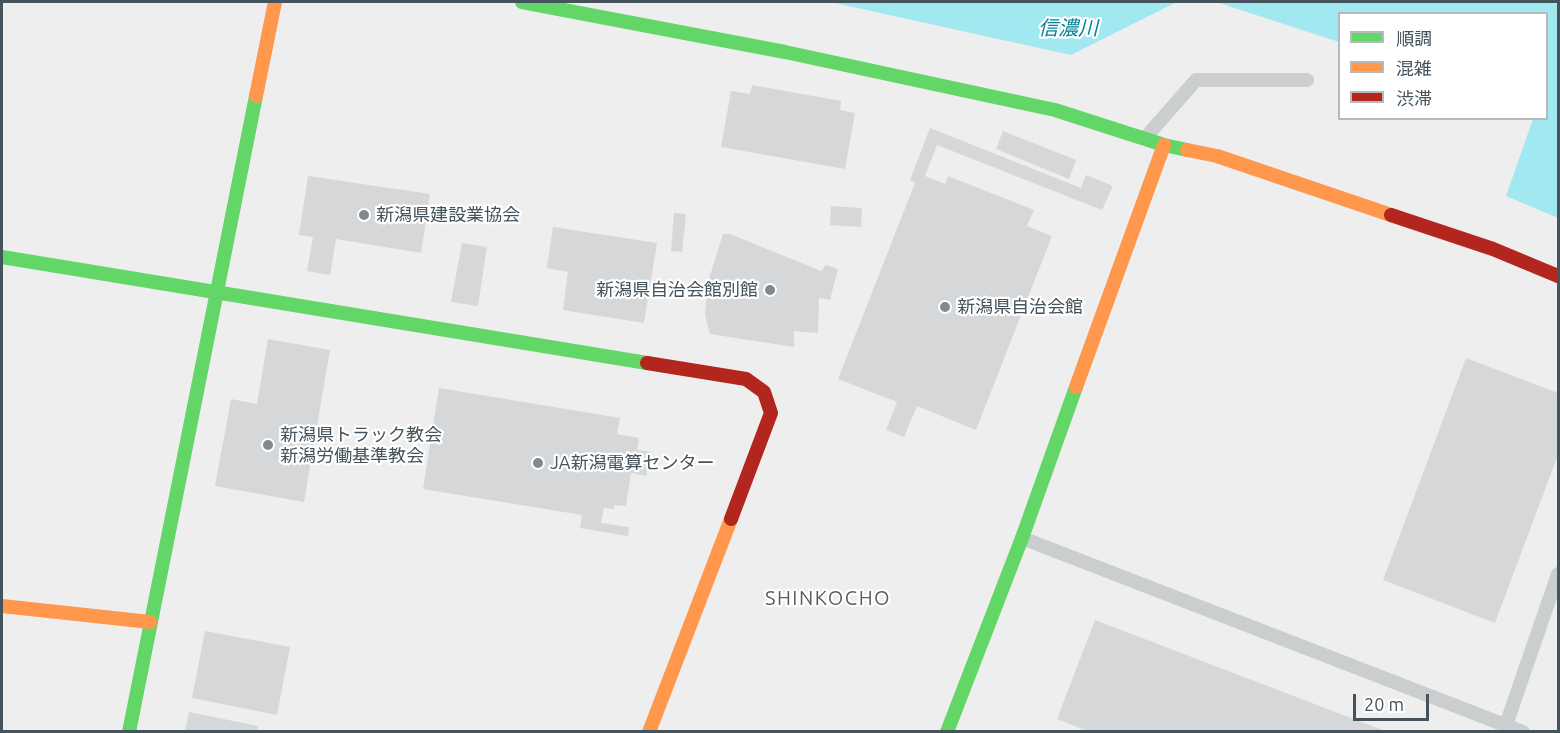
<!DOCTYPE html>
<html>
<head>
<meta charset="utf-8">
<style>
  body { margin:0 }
  #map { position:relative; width:1560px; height:733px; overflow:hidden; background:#efeeee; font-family:Ubuntu,"Noto Sans JP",sans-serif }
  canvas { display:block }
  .frame { position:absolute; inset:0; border:3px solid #44535c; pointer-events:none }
  .legend { position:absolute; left:1338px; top:12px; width:210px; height:108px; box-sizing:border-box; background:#fff; border:2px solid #b4babe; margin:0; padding:8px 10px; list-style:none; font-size:18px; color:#44535c }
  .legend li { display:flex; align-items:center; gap:12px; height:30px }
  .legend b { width:30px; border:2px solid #b4babe }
  .scale { position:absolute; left:1353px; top:694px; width:76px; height:27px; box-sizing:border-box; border:3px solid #44535c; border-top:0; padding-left:8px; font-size:18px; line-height:21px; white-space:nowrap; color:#44535c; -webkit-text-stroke:4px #fff; paint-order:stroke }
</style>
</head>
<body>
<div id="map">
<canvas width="1560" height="733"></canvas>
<div class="frame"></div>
<ul class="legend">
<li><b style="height:8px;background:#63d668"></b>順調</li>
<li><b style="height:8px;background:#ff974d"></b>混雑</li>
<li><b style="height:8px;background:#b3261e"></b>渋滞</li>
</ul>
<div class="scale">20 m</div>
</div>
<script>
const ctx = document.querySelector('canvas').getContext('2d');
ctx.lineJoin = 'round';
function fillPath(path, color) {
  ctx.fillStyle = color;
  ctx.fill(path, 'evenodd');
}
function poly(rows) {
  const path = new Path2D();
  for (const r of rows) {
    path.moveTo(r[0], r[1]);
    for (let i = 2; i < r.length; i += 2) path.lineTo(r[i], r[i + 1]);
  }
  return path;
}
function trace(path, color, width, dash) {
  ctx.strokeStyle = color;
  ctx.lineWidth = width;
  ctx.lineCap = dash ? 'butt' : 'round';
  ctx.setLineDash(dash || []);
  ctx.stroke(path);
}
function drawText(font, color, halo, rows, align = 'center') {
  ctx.font = font + ' Ubuntu,"Noto Sans JP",sans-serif';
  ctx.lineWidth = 4.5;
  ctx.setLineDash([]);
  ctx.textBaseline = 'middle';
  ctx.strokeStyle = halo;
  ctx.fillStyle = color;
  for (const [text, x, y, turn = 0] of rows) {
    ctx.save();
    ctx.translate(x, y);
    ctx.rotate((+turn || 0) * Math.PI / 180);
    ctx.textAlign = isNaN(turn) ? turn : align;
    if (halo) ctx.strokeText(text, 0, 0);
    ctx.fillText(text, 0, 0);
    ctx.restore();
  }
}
fillPath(poly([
  [830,2,1177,2,1071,55],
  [1216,2,1558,2,1558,218,1506,196,1533,119,1546,118,1546,14,1340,14,1339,42]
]), '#a2e8f1');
fillPath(poly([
  [752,85,841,101,840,110,855,113,845,169,721,147,731,91,750,94],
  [930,128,1081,188,1086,175,1113,186,1102,210,937,145,925,176,945,184,948,176,1034,210,1027,226,1052,236,976,430,917,406,904,437,886,430,897,402,838,379,915,183,910,180],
  [1003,131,1076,160,1069,179,996,149],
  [308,176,430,194,421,253,336,239,330,275,307,271,313,237,299,235],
  [831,206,862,208,861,227,830,225],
  [674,213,686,214,682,252,671,251],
  [553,227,657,243,644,323,563,310,568,272,547,268],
  [723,234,730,234,821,271,826,265,838,269,830,300,819,298,818,333,794,331,794,347,710,334,705,315,708,282],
  [462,243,487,247,478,306,451,302],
  [268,339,330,350,304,502,215,486,231,399,257,404],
  [1466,358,1558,393,1558,455,1495,623,1383,580],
  [439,388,620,418,617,434,639,438,637,450,651,452,646,476,631,473,626,506,614,505,614,509,604,508,601,523,629,527,628,536,580,528,582,515,423,489],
  [1095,620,1385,731,1385,732,1090,732,1057,719],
  [205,631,290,647,277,715,192,698],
  [189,712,258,726,257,732,185,732]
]), '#d6d7d9');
trace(poly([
  [1146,137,1196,80,1307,80],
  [1022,538,1523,732],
  [1506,725,1558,574]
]), '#cacecf', 14);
trace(poly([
  [522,2,785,52,1055,110,1164,145,1187,150],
  [2,257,647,363],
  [129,732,256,96],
  [947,732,1022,538,1076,387]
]), '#63d668', 14);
trace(poly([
  [256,96,275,2],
  [1187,150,1217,156,1391,215],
  [1076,387,1164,145],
  [2,606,150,622],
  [649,732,731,519]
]), '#ff974d', 14);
trace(poly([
  [1391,215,1493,249,1558,276],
  [647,363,746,379,764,392,771,413,731,519]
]), '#b3261e', 14);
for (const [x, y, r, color] of [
  [364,215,6,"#80898f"],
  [770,290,6,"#80898f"],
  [945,307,6,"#80898f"],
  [268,445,6,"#80898f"],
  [538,463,6,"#80898f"]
]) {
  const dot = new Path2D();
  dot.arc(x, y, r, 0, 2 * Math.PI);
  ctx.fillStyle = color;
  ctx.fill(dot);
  trace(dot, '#fff', 2);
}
drawText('18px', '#44535c', '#fff', [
  ["新潟県建設業協会",376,215],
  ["新潟県自治会館別館",758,290,"right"],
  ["新潟県自治会館",957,307],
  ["新潟県トラック教会",280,435],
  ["新潟労働基準教会",280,456],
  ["JA新潟電算センター",550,463]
], 'left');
drawText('italic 20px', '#058192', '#fff', [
  ["信濃川",1068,28]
]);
ctx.letterSpacing = '1.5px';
drawText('20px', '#595e63', '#fff', [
  ["SHINKOCHO",828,598]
]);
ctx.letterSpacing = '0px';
</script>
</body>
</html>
